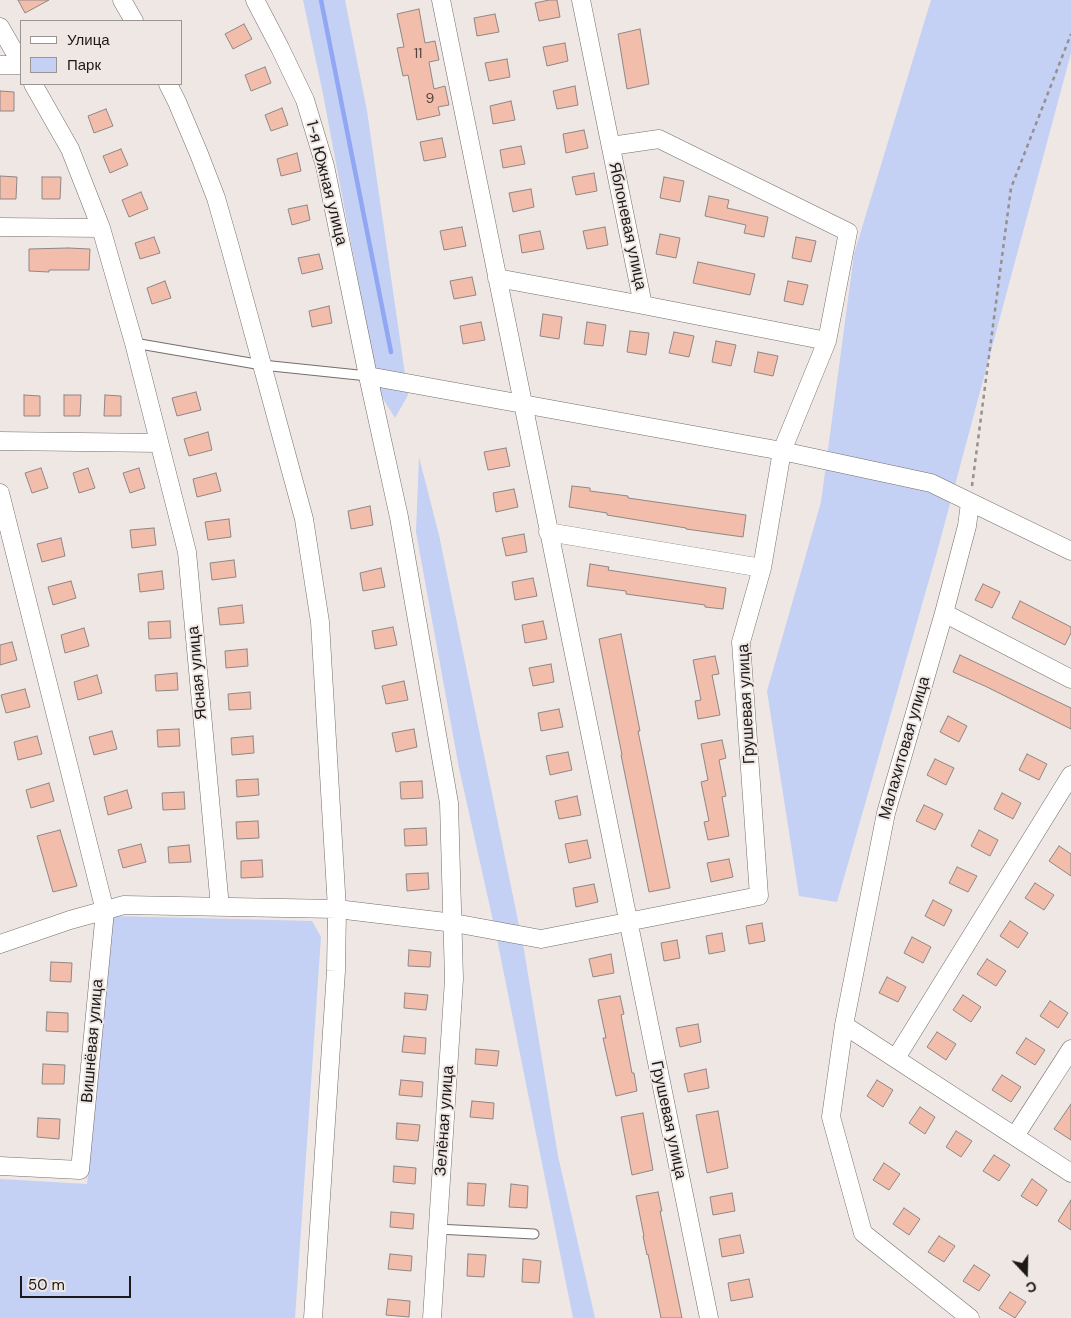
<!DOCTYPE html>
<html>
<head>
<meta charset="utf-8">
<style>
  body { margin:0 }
  #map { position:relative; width:1071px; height:1318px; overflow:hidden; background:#efe7e4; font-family:"DM Sans",sans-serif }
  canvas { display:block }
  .legend { position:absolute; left:20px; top:20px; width:162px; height:65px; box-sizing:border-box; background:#efe7e4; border:1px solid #9b9592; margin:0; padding:6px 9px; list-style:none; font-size:15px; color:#1c1918 }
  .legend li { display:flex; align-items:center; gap:10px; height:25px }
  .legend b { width:25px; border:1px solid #9b9592 }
  .north { position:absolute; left:1001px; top:1248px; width:50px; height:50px; -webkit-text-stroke:4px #efe7e4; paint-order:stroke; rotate:159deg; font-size:14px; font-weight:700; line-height:20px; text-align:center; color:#1c1918 }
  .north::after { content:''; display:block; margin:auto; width:18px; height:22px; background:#1c1918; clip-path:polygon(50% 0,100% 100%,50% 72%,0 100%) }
  .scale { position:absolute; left:20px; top:1276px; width:111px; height:22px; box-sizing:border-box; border:2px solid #1c1918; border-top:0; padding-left:6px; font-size:15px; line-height:18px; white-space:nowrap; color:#1c1918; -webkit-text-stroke:4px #efe7e4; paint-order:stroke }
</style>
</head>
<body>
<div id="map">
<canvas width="1071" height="1318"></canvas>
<ul class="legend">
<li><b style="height:6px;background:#fff"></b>Улица</li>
<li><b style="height:14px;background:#c4d0f4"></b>Парк</li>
</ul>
<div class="north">С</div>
<div class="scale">50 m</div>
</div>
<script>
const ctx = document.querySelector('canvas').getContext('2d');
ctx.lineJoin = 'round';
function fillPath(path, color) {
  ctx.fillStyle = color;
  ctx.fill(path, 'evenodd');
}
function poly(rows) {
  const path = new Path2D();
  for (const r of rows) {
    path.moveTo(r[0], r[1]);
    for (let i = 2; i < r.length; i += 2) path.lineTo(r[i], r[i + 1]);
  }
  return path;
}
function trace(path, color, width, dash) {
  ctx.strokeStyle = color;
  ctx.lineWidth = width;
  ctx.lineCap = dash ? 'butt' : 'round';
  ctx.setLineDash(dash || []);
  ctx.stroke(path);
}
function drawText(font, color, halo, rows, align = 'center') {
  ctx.font = font + ' "DM Sans",sans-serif';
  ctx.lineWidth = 4;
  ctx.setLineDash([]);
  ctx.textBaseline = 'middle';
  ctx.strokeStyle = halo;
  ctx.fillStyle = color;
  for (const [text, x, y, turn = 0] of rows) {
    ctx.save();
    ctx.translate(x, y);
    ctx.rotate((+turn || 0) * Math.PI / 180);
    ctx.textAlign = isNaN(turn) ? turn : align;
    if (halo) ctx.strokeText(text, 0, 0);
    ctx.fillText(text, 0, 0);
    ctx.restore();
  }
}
fillPath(poly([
  [303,0,345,0,367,111,408,395,395,418,379,392,323,94],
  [931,0,1071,0,1071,53,937,552,837,902,799,896,767,691,821,502,854,254],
  [419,457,439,535,524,950,558,1156,595,1318,573,1318,496,934,459,768,416,532],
  [113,916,312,921,321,937,295,1318,0,1318,0,1179,87,1184]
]), '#c4d0f4');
trace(poly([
  [321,0,391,352]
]), '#91a7f3', 4.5);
const building = poly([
  [18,0,49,0,25,13,18,0],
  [549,0,557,0,560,17,539,21,535,3,549,0],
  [419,9,425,43,435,41,439,60,429,62,434,89,445,86,449,105,438,107,440,115,417,120,408,75,403,76,397,48,404,47,397,14,419,9],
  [495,14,499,32,477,36,474,18,495,14],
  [244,24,252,39,233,49,225,34,244,24],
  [640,29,649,84,627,89,618,34,640,29],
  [565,43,568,61,547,66,543,47,565,43],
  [507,59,510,77,489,81,485,63,507,59],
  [265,67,271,83,251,91,245,75,265,67],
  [575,86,578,105,557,109,553,91,575,86],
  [0,91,14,92,14,111,0,111,0,91],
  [511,101,515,120,493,124,490,106,511,101],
  [282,108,288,125,271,131,265,115,282,108],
  [106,109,113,126,94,133,88,116,106,109],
  [584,130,588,148,566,153,563,134,584,130],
  [442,138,446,157,424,161,420,142,442,138],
  [521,146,525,164,503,168,500,150,521,146],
  [121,149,128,165,110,173,103,156,121,149],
  [297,153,301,171,281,176,277,159,297,153],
  [594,173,597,191,576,195,572,177,594,173],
  [0,176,17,177,16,199,0,199,0,176],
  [42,177,61,177,60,199,42,199,42,177],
  [664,177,684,181,680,202,660,198,664,177],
  [531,189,534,207,513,212,509,193,531,189],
  [141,192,148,209,129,217,122,200,141,192],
  [709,196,729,200,727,208,768,217,764,237,744,233,746,225,705,216,709,196],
  [307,205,310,220,292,225,288,209,307,205],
  [462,227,466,246,444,250,440,231,462,227],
  [605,227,608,245,587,249,583,231,605,227],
  [540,231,544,249,522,253,519,235,540,231],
  [660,234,680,238,676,258,656,254,660,234],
  [154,237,160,253,140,259,135,243,154,237],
  [796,237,816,241,811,262,792,258,796,237],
  [68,248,90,249,89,270,49,270,49,272,29,271,29,249,68,248],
  [319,254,323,269,302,274,298,258,319,254],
  [698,262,755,274,750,295,693,283,698,262],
  [472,277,476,295,454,299,450,281,472,277],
  [165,281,171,298,152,304,147,288,165,281],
  [788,281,808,285,803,305,784,301,788,281],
  [329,306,332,323,312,327,309,311,329,306],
  [543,314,562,317,559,339,540,336,543,314],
  [481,322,485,340,463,344,460,326,481,322],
  [587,322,606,325,603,346,584,344,587,322],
  [630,331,649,333,646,355,627,352,630,331],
  [674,332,694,336,689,357,669,353,674,332],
  [716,341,736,345,731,366,712,362,716,341],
  [758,352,778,356,773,376,754,372,758,352],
  [196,392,201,410,177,416,172,398,196,392],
  [24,395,40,396,40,416,24,416,24,395],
  [64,395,81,395,80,416,64,416,64,395],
  [105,395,121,396,121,416,104,416,105,395],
  [208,432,212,450,189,456,184,439,208,432],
  [506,448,510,466,488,470,484,452,506,448],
  [41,468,48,488,32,493,25,473,41,468],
  [88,468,95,488,79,493,73,473,88,468],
  [139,468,145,488,130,493,123,473,139,468],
  [216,473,221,491,197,497,193,479,216,473],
  [572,486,590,488,590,491,628,496,628,498,746,515,743,537,686,529,686,528,607,515,607,513,569,507,572,486],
  [514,489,518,507,496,512,493,493,514,489],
  [370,506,373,525,351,529,348,511,370,506],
  [229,519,231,537,208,540,205,522,229,519],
  [154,528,156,545,132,548,130,530,154,528],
  [524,534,527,552,506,556,502,538,524,534],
  [61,538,65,556,42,562,37,544,61,538],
  [234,560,236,577,212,580,210,563,234,560],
  [590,564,609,567,608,570,726,588,723,609,705,607,705,605,626,594,626,591,587,586,590,564],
  [381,568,385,587,363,591,360,573,381,568],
  [162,571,164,589,140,592,138,574,162,571],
  [533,578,537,596,515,600,512,582,533,578],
  [71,581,76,598,53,605,48,587,71,581],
  [983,584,1000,592,992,608,975,600,983,584],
  [1020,601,1071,627,1071,633,1065,645,1012,618,1020,601],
  [242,605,244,623,220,625,218,608,242,605],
  [170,621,171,638,149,639,148,622,170,621],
  [543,621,547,639,525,643,522,625,543,621],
  [393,627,397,645,375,649,372,631,393,627],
  [84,628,89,646,65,653,61,635,84,628],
  [621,634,640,731,638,731,670,888,649,892,621,755,622,755,599,639,621,634],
  [12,642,17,660,0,665,0,645,12,642],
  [247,649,248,666,226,668,225,651,247,649],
  [960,655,1071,708,1071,729,987,687,953,672,960,655],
  [715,656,719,674,712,675,720,715,698,719,695,701,701,700,693,660,715,656],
  [551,664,554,682,533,686,529,668,551,664],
  [177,673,178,690,156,691,155,675,177,673],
  [97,675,102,693,78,700,74,682,97,675],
  [404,681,408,700,386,704,382,686,404,681],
  [25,689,30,707,6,713,1,695,25,689],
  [250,692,251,709,229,710,228,694,250,692],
  [559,709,563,727,541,731,538,713,559,709],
  [948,716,967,726,959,742,940,732,948,716],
  [179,729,180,746,158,747,157,730,179,729],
  [414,729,417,747,396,752,392,733,414,729],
  [112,731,117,749,94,755,89,737,112,731],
  [37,736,42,754,18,760,14,742,37,736],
  [253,736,254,753,232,755,231,738,253,736],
  [722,740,726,758,719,760,726,796,722,797,729,836,708,840,704,822,709,821,701,782,708,780,701,744,722,740],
  [568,752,572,770,550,775,546,756,568,752],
  [1027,754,1047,764,1039,780,1019,770,1027,754],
  [935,759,954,768,946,785,927,775,935,759],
  [258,779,259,795,237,797,236,780,258,779],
  [422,781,423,798,401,799,400,782,422,781],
  [49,783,54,801,31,808,26,790,49,783],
  [127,790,132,808,108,815,104,797,127,790],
  [184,792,185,809,163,810,162,793,184,792],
  [1002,793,1021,803,1013,819,994,809,1002,793],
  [577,796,581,815,559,819,555,801,577,796],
  [924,805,943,814,935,830,916,821,924,805],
  [258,821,259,838,237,839,236,822,258,821],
  [426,828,427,845,405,846,404,829,426,828],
  [60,830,77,886,53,892,37,836,60,830],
  [979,830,998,840,990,856,971,846,979,830],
  [587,840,591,858,569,863,565,844,587,840],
  [141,844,146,862,123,868,118,850,141,844],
  [189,845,191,862,169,863,168,847,189,845],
  [1059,846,1071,854,1071,876,1049,861,1059,846],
  [729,859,733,877,711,882,707,863,729,859],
  [262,860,263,877,241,878,241,861,262,860],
  [957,867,977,876,968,892,949,883,957,867],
  [428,873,429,889,407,891,406,874,428,873],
  [1035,883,1054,895,1044,910,1025,898,1035,883],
  [594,884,598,902,576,907,573,888,594,884],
  [933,900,952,910,944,926,925,916,933,900],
  [1010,921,1028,933,1018,948,1000,936,1010,921],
  [762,923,765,941,749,944,746,926,762,923],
  [722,933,725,951,709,954,706,936,722,933],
  [912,937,931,947,923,963,904,953,912,937],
  [677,940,680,958,664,961,661,943,677,940],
  [409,950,431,952,430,967,408,966,409,950],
  [611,954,614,973,593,977,589,959,611,954],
  [987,959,1006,971,996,986,977,974,987,959],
  [51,962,72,963,71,982,50,981,51,962],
  [887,977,906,987,898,1002,879,993,887,977],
  [405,993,428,995,426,1010,404,1008,405,993],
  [963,995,981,1007,971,1022,953,1010,963,995],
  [620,996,624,1014,621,1015,632,1073,634,1073,637,1091,616,1096,603,1038,606,1038,598,1000,620,996],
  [1050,1001,1068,1013,1058,1028,1040,1016,1050,1001],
  [47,1012,68,1013,68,1032,46,1031,47,1012],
  [698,1024,701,1042,680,1047,676,1028,698,1024],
  [937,1032,956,1044,946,1060,927,1047,937,1032],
  [404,1036,426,1038,425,1054,402,1052,404,1036],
  [1026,1038,1045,1050,1035,1065,1016,1053,1026,1038],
  [476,1049,499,1051,497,1066,475,1064,476,1049],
  [43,1064,65,1065,64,1084,42,1084,43,1064],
  [706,1069,709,1088,688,1092,684,1074,706,1069],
  [1002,1075,1021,1087,1011,1102,992,1090,1002,1075],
  [401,1080,423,1082,422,1097,399,1095,401,1080],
  [877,1080,893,1090,883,1107,867,1096,877,1080],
  [472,1101,494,1103,493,1119,470,1117,472,1101],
  [1071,1104,1071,1140,1054,1129,1071,1104],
  [920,1107,935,1117,925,1134,909,1123,920,1107],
  [718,1111,728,1168,707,1173,696,1115,718,1111],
  [643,1113,653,1170,632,1175,621,1117,643,1113],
  [38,1118,60,1119,59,1139,37,1137,38,1118],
  [397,1123,420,1125,418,1141,396,1139,397,1123],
  [956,1131,972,1141,961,1157,946,1147,956,1131],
  [994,1155,1010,1165,999,1181,983,1171,994,1155],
  [884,1163,900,1174,889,1190,873,1180,884,1163],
  [394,1166,416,1168,415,1184,393,1182,394,1166],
  [1032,1179,1047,1190,1037,1206,1021,1196,1032,1179],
  [468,1183,486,1184,484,1206,467,1205,468,1183],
  [511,1184,528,1186,527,1208,509,1207,511,1184],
  [658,1192,662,1211,660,1211,682,1318,661,1318,648,1254,647,1255,643,1236,644,1236,636,1196,658,1192],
  [732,1193,735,1211,713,1215,710,1197,732,1193],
  [1071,1200,1071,1230,1058,1221,1071,1200],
  [904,1208,920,1219,909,1235,893,1224,904,1208],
  [391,1212,414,1214,413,1229,390,1227,391,1212],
  [740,1235,744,1253,722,1257,719,1239,740,1235],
  [939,1236,955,1246,944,1262,928,1252,939,1236],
  [390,1254,412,1256,411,1271,388,1269,390,1254],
  [468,1254,486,1255,484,1277,467,1276,468,1254],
  [523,1259,541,1261,539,1283,522,1282,523,1259],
  [974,1265,990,1275,979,1291,963,1281,974,1265],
  [749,1279,753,1297,731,1301,728,1283,749,1279],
  [1010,1292,1026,1302,1015,1318,999,1308,1010,1292],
  [388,1299,410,1301,409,1317,386,1315,388,1299]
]);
fillPath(building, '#f3bdac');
trace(building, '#8e8785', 1);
const service = poly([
  [134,343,262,365,368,376],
  [437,1229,534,1234]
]);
const minor = poly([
  [122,0,134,21],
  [255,0,280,48,305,100,325,166,368,376,399,517,449,803,454,979,432,1318],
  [441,0,709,1318],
  [0,27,21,63],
  [0,65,21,65],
  [33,84,70,149,101,228,134,343,187,552,220,907],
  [168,84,177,102,199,154,216,198,230,247,304,519,320,622,337,909,336,971,313,1318],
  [611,146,659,139,848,232,827,341,782,451,762,568],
  [0,227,101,228],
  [497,278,643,305,581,0],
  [643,305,827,341],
  [368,376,782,451,931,483,1071,551],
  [0,441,159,443],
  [0,493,105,911,80,1170,0,1166],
  [944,613,967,526,970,503],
  [1071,679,944,613,886,813,844,1025,1071,1173],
  [0,944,70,920,124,905,337,909,454,923,541,939,759,896,741,642,762,568,548,532],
  [844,1025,831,1117,863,1233,970,1318],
  [896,1058,1071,775],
  [1015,1136,1071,1049]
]);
trace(service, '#746e6b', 11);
trace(minor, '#746e6b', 19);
trace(poly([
  [972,486,1011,188,1071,34]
]), '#96908e', 2.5, [4, 4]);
trace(service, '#fff', 9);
trace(minor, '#fff', 18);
drawText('14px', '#52423d', null, [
  ["11",418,54],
  ["9",430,99]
]);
drawText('16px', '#1c1918', '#efe7e4', [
  ["1-я Южная улица",326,183,76],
  ["Яблоневая улица",627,226,78],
  ["Ясная улица",198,673,-95],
  ["Грушевая улица",747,704,-93],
  ["Малахитовая улица",905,748,-74],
  ["Вишнёвая улица",93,1041,-85],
  ["Грушевая улица",668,1120,78],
  ["Зелёная улица",445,1121,-86]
]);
</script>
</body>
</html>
